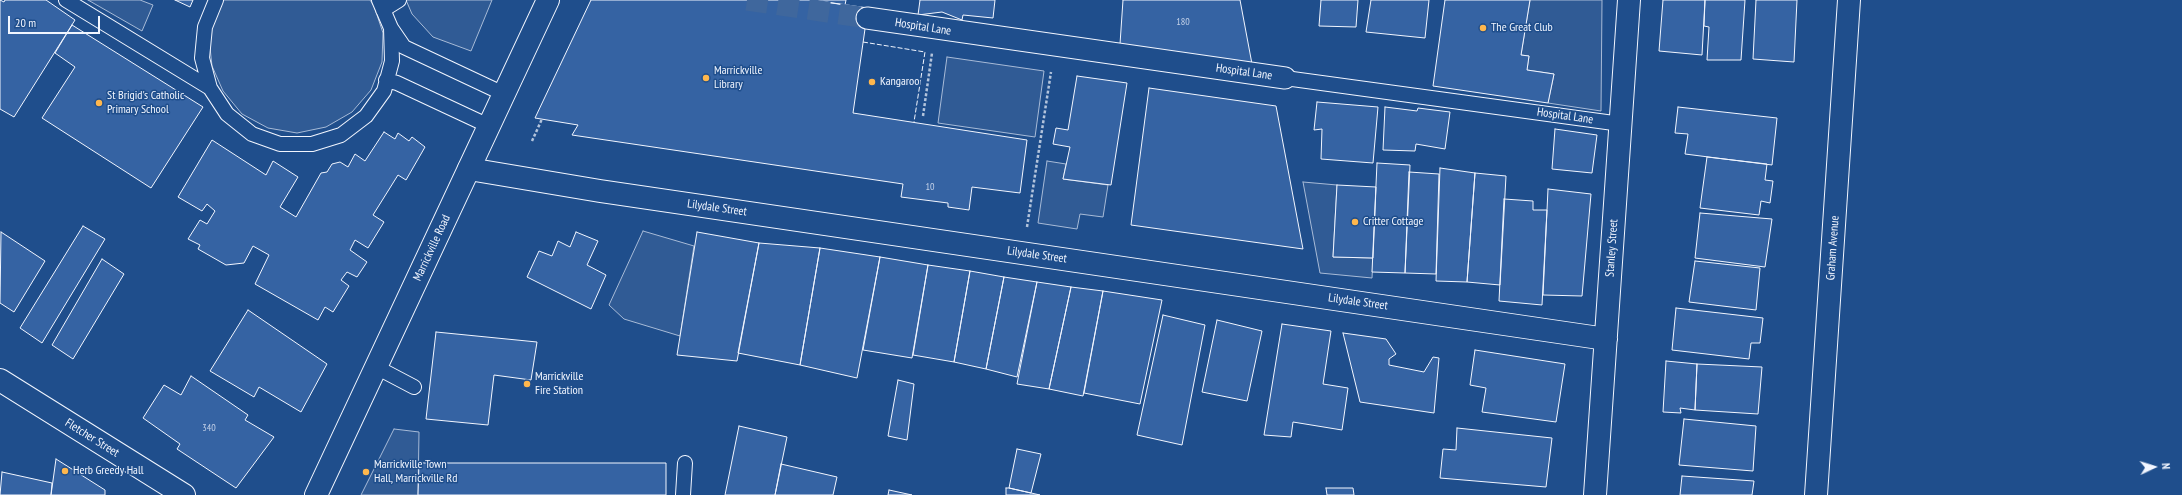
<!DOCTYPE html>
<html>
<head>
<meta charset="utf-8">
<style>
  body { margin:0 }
  #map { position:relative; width:2182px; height:495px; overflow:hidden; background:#1f4e8c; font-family:"PT Sans Narrow",sans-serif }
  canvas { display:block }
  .north { position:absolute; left:2134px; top:447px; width:40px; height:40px; -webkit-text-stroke:3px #1f4e8c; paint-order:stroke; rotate:86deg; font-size:11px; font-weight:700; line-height:16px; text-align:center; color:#f2f6ff }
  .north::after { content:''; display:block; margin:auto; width:14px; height:18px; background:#f2f6ff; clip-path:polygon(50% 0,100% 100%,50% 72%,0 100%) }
  .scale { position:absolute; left:8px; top:16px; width:92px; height:18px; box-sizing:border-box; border:2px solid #f2f6ff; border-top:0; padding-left:5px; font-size:12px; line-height:14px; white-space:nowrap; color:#f2f6ff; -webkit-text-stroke:3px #1f4e8c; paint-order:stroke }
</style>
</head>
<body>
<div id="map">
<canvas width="2182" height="495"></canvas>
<div class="north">N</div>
<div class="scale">20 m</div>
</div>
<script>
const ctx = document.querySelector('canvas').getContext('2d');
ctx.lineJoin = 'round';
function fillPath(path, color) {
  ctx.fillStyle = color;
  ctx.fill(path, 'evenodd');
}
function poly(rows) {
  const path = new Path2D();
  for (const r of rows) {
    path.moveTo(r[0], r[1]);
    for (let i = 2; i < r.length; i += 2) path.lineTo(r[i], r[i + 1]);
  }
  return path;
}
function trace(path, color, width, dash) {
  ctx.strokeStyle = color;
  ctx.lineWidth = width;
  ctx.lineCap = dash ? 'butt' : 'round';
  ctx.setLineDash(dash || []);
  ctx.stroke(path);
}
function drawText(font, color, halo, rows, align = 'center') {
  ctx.font = font + ' "PT Sans Narrow",sans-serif';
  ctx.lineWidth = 3;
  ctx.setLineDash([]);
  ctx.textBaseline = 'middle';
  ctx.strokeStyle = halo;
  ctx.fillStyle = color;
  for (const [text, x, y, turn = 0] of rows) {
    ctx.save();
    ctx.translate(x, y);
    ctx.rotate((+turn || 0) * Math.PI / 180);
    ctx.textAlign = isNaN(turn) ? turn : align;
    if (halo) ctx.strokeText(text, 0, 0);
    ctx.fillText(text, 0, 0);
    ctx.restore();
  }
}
const built = poly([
  [88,0,140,0,153,5,142,31,88,0],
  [223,0,370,0,374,6,383,33,382,62,371,90,352,112,326,127,297,133,268,128,242,114,223,91,212,66,209,38,217,10,223,0],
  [406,0,492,0,471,51,433,37,412,14,406,0],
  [1530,0,1602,0,1601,111,1548,103,1554,74,1527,70,1529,56,1521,55,1530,0],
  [947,57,1044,71,1035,137,938,123,947,57],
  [1047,161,1066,164,1063,179,1108,185,1103,217,1080,214,1077,229,1038,223,1047,161],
  [1303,182,1337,185,1333,257,1373,258,1372,278,1320,273,1303,182],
  [643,231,694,246,680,336,624,319,609,305,643,231],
  [394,429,419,432,418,495,361,495,394,429]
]);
fillPath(built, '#305b95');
trace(built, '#a8bbd7', 1);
const building = poly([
  [0,0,4,2,5,0,46,0,75,20,14,117,0,109,0,0],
  [175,0,193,0,190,7,175,0],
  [591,0,812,0,868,8,853,113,1027,140,1020,193,972,187,969,210,948,207,948,203,901,197,903,184,572,135,578,125,535,118,591,0],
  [812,0,846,0,845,5,812,0],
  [920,0,995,0,993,18,963,15,962,20,942,12,918,15,920,0],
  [1123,0,1240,0,1252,64,1120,44,1123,0],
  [1321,0,1358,0,1356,27,1319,26,1321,0],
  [1371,0,1429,0,1425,38,1366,32,1371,0],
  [1445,0,1530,0,1521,55,1529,56,1527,70,1554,74,1548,103,1433,86,1445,0],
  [1663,0,1705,0,1702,55,1659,51,1663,0],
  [1705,0,1745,0,1741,60,1707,60,1709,27,1704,26,1705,0],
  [1756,0,1797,0,1794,62,1753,59,1756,0],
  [72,25,203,107,151,188,42,118,75,67,55,53,72,25],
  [1077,76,1127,83,1111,185,1063,179,1070,147,1053,144,1056,128,1068,130,1077,76],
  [1149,88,1276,106,1303,249,1131,225,1149,88],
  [1317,102,1378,107,1373,163,1321,159,1322,129,1314,130,1317,102],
  [1385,107,1417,111,1418,108,1450,112,1445,149,1416,144,1415,151,1383,150,1385,107],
  [1678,107,1777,118,1772,165,1685,154,1688,134,1675,133,1678,107],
  [1555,129,1597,135,1592,173,1552,169,1555,129],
  [384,132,395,139,398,133,409,141,412,137,425,147,406,180,398,175,373,215,384,222,368,248,355,240,350,250,367,262,357,277,347,272,341,280,349,286,333,312,325,307,318,320,255,284,269,255,253,246,244,263,226,265,198,249,200,245,188,239,200,220,207,224,215,211,207,204,202,211,178,197,212,140,266,175,273,161,298,177,280,207,296,217,321,173,327,172,332,164,340,162,348,167,355,154,365,161,384,132],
  [1707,157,1767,164,1765,180,1773,181,1770,203,1761,201,1759,215,1700,208,1707,157],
  [1377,163,1410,165,1405,273,1372,272,1377,163],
  [1440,168,1475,173,1467,282,1436,281,1440,168],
  [1409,172,1439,174,1436,274,1405,273,1409,172],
  [1475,173,1506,176,1500,285,1467,282,1475,173],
  [1337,185,1376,187,1373,258,1333,257,1337,185],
  [1548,189,1591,194,1582,296,1543,295,1548,189],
  [1504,199,1533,201,1533,210,1547,210,1542,305,1499,301,1504,199],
  [1700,213,1772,219,1765,267,1695,258,1700,213],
  [83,226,105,239,42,343,20,328,83,226],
  [1,232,45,261,14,312,0,303,1,232],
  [576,232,598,241,587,265,606,275,591,309,527,277,539,251,552,256,558,241,570,247,576,232],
  [697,232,759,243,737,361,677,355,697,232],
  [759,243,820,248,800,365,738,353,759,243],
  [820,248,880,257,857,378,800,365,820,248],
  [880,257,928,265,912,358,863,350,880,257],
  [102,259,124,274,73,359,52,345,102,259],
  [1695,261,1760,268,1756,310,1689,302,1695,261],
  [928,265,970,271,954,362,913,355,928,265],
  [970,271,1004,277,986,369,954,362,970,271],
  [1004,277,1037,282,1017,377,986,369,1004,277],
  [1037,282,1071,287,1049,389,1017,384,1037,282],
  [1071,287,1103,291,1083,396,1049,389,1071,287],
  [1103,291,1162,300,1140,404,1084,393,1103,291],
  [1676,308,1763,318,1760,343,1751,343,1749,359,1672,350,1676,308],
  [248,310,327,364,301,412,259,387,254,397,210,371,248,310],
  [1163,315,1205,325,1182,445,1137,435,1163,315],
  [1217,320,1262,331,1247,401,1202,392,1217,320],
  [1282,324,1331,331,1323,384,1348,388,1342,430,1293,422,1291,437,1264,435,1282,324],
  [436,332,537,342,531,380,494,375,488,425,426,419,436,332],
  [1343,333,1386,339,1396,354,1389,359,1389,365,1424,372,1433,357,1439,358,1434,413,1360,402,1343,333],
  [1475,350,1565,364,1556,422,1482,412,1486,388,1470,385,1475,350],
  [1666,361,1697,364,1695,410,1680,408,1681,413,1663,412,1666,361],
  [1697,364,1762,367,1758,414,1695,410,1697,364],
  [191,376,248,415,245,420,274,437,236,488,177,449,180,444,143,418,164,385,181,395,191,376],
  [898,380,914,384,907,440,888,436,898,380],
  [1684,419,1756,426,1753,471,1679,465,1684,419],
  [739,426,787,437,775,495,725,495,739,426],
  [1457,428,1552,438,1546,487,1440,478,1443,449,1456,450,1457,428],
  [1017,449,1041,454,1031,493,1009,488,1017,449],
  [56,459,105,490,105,495,51,495,56,459],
  [419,463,666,463,666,495,418,495,419,463],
  [781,464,837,477,833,495,775,495,781,464],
  [2,472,52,483,51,495,0,495,2,472],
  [1682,476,1754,481,1752,495,1680,495,1682,476],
  [1006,488,1009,488,1040,495,1006,495,1006,488],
  [1326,488,1353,488,1354,495,1327,495,1326,488],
  [889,490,912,495,888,495,889,490]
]);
fillPath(building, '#3563a3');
trace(building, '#f2f6ff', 1);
trace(poly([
  [747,0,867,18]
]), '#3f679d', 21, [21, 10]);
const service = poly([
  [66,0,210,88],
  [216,0,205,27,202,58,210,88,227,114,252,134,280,144,312,144,341,135,366,116,384,91,392,61,391,28,379,0],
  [383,10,399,0],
  [391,28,404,47,504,94],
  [1285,78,1621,124],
  [386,80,397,83,489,126],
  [376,367,414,387],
  [683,495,685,463]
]);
const pedestrian = poly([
  [867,18,1285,78]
]);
const minor = poly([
  [469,169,600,191,1606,339],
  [0,380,184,495],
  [1595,495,1629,0],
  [1816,495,1849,0]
]);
const secondary = poly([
  [316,495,548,0]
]);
trace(service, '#f2f6ff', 16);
trace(pedestrian, '#f2f6ff', 23);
trace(minor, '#f2f6ff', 24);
trace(secondary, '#f2f6ff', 24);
trace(poly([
  [923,116,932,53],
  [532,141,542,119],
  [1027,227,1051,72]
]), '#b3c4dc', 2.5, [3, 2]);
trace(service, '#1f4e8c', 14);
trace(pedestrian, '#1f4e8c', 21);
trace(minor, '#1f4e8c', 22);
trace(secondary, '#1f4e8c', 22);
trace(poly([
  [863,42,925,52,914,122]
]), '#f2f6ff', 1, [5, 2]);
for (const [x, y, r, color] of [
  [1483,28,4,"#ffb74d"],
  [706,78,4,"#ffb74d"],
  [872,82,4,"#ffb74d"],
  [99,103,4,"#ffb74d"],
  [1355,222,4,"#ffb74d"],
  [527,384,4,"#ffb74d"],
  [65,471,4,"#ffb74d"],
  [366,472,4,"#ffb74d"]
]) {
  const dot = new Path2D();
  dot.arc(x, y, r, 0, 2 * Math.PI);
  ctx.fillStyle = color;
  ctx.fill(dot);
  trace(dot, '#1f4e8c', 1.5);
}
drawText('10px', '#c3d1e8', null, [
  ["180",1183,22],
  ["10",930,187],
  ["340",209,428]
]);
drawText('12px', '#f2f6ff', '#1f4e8c', [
  ["Hospital Lane",923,27,9],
  ["Hospital Lane",1244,72,8],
  ["Hospital Lane",1565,116,8],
  ["Lilydale Street",717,208,8],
  ["Marrickville Road",432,248,-65],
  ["Stanley Street",1612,248,-86],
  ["Graham Avenue",1833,248,-86],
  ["Lilydale Street",1037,255,8],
  ["Lilydale Street",1358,302,8],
  ["Fletcher Street",92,438,32]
]);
drawText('12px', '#f2f6ff', '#1f4e8c', [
  ["The Great Club",1491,28],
  ["Marrickville",714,71],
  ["Library",714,85],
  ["Kangaroo",880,82],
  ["St Brigid's Catholic",107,96],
  ["Primary School",107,110],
  ["Critter Cottage",1363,222],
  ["Marrickville",535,377],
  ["Fire Station",535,391],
  ["Marrickville Town",374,465],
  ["Hall, Marrickville Rd",374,479],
  ["Herb Greedy Hall",73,471]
], 'left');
</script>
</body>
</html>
